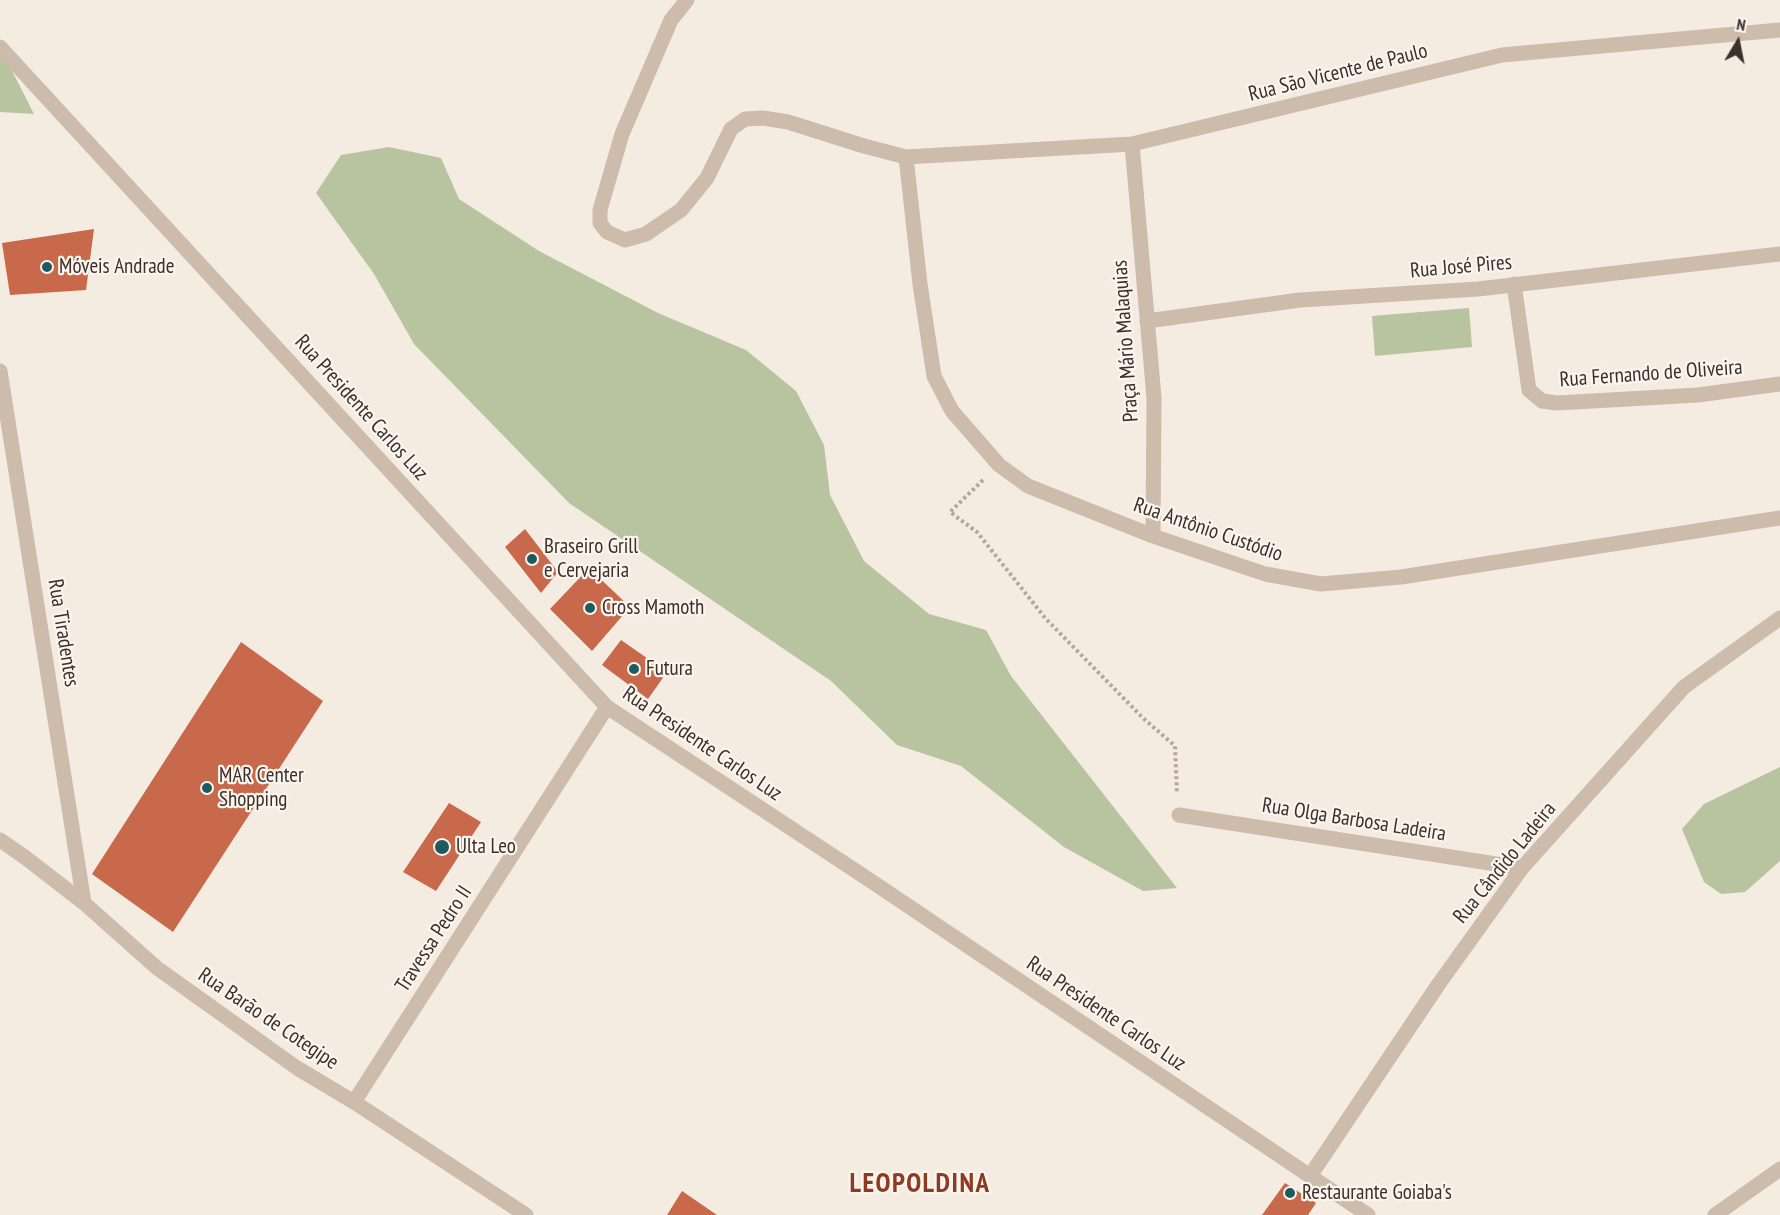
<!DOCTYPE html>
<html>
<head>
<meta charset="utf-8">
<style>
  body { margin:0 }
  #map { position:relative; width:1780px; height:1215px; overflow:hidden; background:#f4ebe1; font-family:"PT Sans Narrow",sans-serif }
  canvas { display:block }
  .north { position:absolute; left:1708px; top:12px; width:60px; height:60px; -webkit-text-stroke:4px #fbf5ee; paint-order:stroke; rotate:10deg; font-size:16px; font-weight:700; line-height:24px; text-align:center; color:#3b302b }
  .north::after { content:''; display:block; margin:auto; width:21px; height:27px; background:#3b302b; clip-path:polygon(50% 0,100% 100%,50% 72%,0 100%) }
</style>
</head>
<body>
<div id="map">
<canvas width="1780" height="1215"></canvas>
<div class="north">N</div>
</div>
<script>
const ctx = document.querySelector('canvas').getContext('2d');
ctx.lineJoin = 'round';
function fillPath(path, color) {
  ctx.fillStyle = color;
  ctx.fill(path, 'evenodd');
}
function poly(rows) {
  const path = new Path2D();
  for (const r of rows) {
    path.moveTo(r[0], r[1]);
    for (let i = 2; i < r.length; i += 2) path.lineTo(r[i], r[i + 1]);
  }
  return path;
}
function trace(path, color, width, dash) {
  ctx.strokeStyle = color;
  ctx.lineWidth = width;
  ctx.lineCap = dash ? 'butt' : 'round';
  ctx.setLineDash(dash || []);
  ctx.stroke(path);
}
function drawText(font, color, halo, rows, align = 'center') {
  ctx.font = font + ' "PT Sans Narrow",sans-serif';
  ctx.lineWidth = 4.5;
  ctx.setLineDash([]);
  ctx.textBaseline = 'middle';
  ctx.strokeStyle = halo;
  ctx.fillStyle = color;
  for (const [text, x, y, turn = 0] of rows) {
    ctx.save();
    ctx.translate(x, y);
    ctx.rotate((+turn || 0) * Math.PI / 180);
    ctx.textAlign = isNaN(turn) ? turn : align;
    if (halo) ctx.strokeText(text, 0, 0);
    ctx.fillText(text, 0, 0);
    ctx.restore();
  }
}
fillPath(poly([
  [0,54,5,57,34,114,0,112],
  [389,147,441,158,459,199,539,251,658,313,746,350,796,391,824,445,830,495,864,561,929,614,986,630,1011,676,1177,888,1143,891,1064,847,961,766,897,745,831,681,569,503,414,344,374,274,316,193,341,155],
  [1469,308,1472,347,1375,356,1372,316],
  [1780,767,1780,861,1745,892,1721,894,1704,882,1682,829,1704,804]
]), '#b8c4a0');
fillPath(poly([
  [94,229,86,290,10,295,2,243],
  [525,529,558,572,541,593,505,547],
  [589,568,630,607,592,651,550,609],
  [621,640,667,672,648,699,602,665],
  [241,642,323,701,173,932,92,874],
  [449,803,481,822,436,891,403,872],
  [1285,1183,1316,1203,1308,1215,1262,1215],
  [682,1191,717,1215,667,1215]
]), '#c8694b');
trace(poly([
  [983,480,950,512,977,532,1046,619,1143,718,1175,746,1177,793]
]), '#b9a596', 4, [3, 3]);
trace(poly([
  [687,0,671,20,622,134,600,210,600,223,607,232,625,240,646,234,681,210,707,178,731,129,745,119,763,118,788,122,864,146,906,157,1132,144,1502,55,1780,30],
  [1132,144,1154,398,1153,536],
  [906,157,920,284,934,376,952,411,999,465,1028,486,1153,536,1265,574,1321,584,1401,577,1780,518],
  [1514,284,1529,390,1542,401,1557,403,1698,395,1780,384],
  [1147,321,1300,300,1478,289,1780,254],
  [0,371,84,903],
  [1179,815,1522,868],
  [354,1102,607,707],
  [1310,1176,1438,985,1522,868,1684,687,1780,618],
  [1715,1215,1780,1169]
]), '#cdbbac', 15);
trace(poly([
  [0,47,607,707,871,881,1368,1215],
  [0,840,26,858,84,903,157,968,297,1068,354,1102,526,1215]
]), '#cdbbac', 15);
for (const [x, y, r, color] of [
  [47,267,6,"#1f5a5e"],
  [532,559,6,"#1f5a5e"],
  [590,608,6,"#1f5a5e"],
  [634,669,6,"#1f5a5e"],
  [207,788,6,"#1f5a5e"],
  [442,847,8,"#1f5a5e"],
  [1290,1193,6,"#1f5a5e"]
]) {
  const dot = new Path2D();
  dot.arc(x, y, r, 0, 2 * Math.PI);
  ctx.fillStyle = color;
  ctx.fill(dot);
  trace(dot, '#fbf5ee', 2);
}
drawText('21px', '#3b302b', '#fbf5ee', [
  ["Rua São Vicente de Paulo",1338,73,-14],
  ["Rua José Pires",1461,267,-5],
  ["Praça Mário Malaquias",1126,341,-94],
  ["Rua Fernando de Oliveira",1651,374,-4],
  ["Rua Presidente Carlos Luz",361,408,48],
  ["Rua Antônio Custódio",1208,530,19],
  ["Rua Tiradentes",63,633,81],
  ["Rua Presidente Carlos Luz",702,744,34],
  ["Rua Olga Barbosa Ladeira",1354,820,9],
  ["Rua Cândido Ladeira",1505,863,-51],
  ["Travessa Pedro II",434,939,-57],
  ["Rua Presidente Carlos Luz",1106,1014,34],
  ["Rua Barão de Cotegipe",268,1019,34]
]);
drawText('21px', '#3b302b', '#fbf5ee', [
  ["Móveis Andrade",59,267],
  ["Braseiro Grill",544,547],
  ["e Cervejaria",544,571],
  ["Cross Mamoth",602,608],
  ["Futura",646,669],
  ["MAR Center",219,776],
  ["Shopping",219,800],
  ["Ulta Leo",456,847],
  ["Restaurante Goiaba's",1302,1193]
], 'left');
ctx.letterSpacing = '1.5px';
drawText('bold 27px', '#8c3b22', '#fbf5ee', [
  ["LEOPOLDINA",920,1184]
]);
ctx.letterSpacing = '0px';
</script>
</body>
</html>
